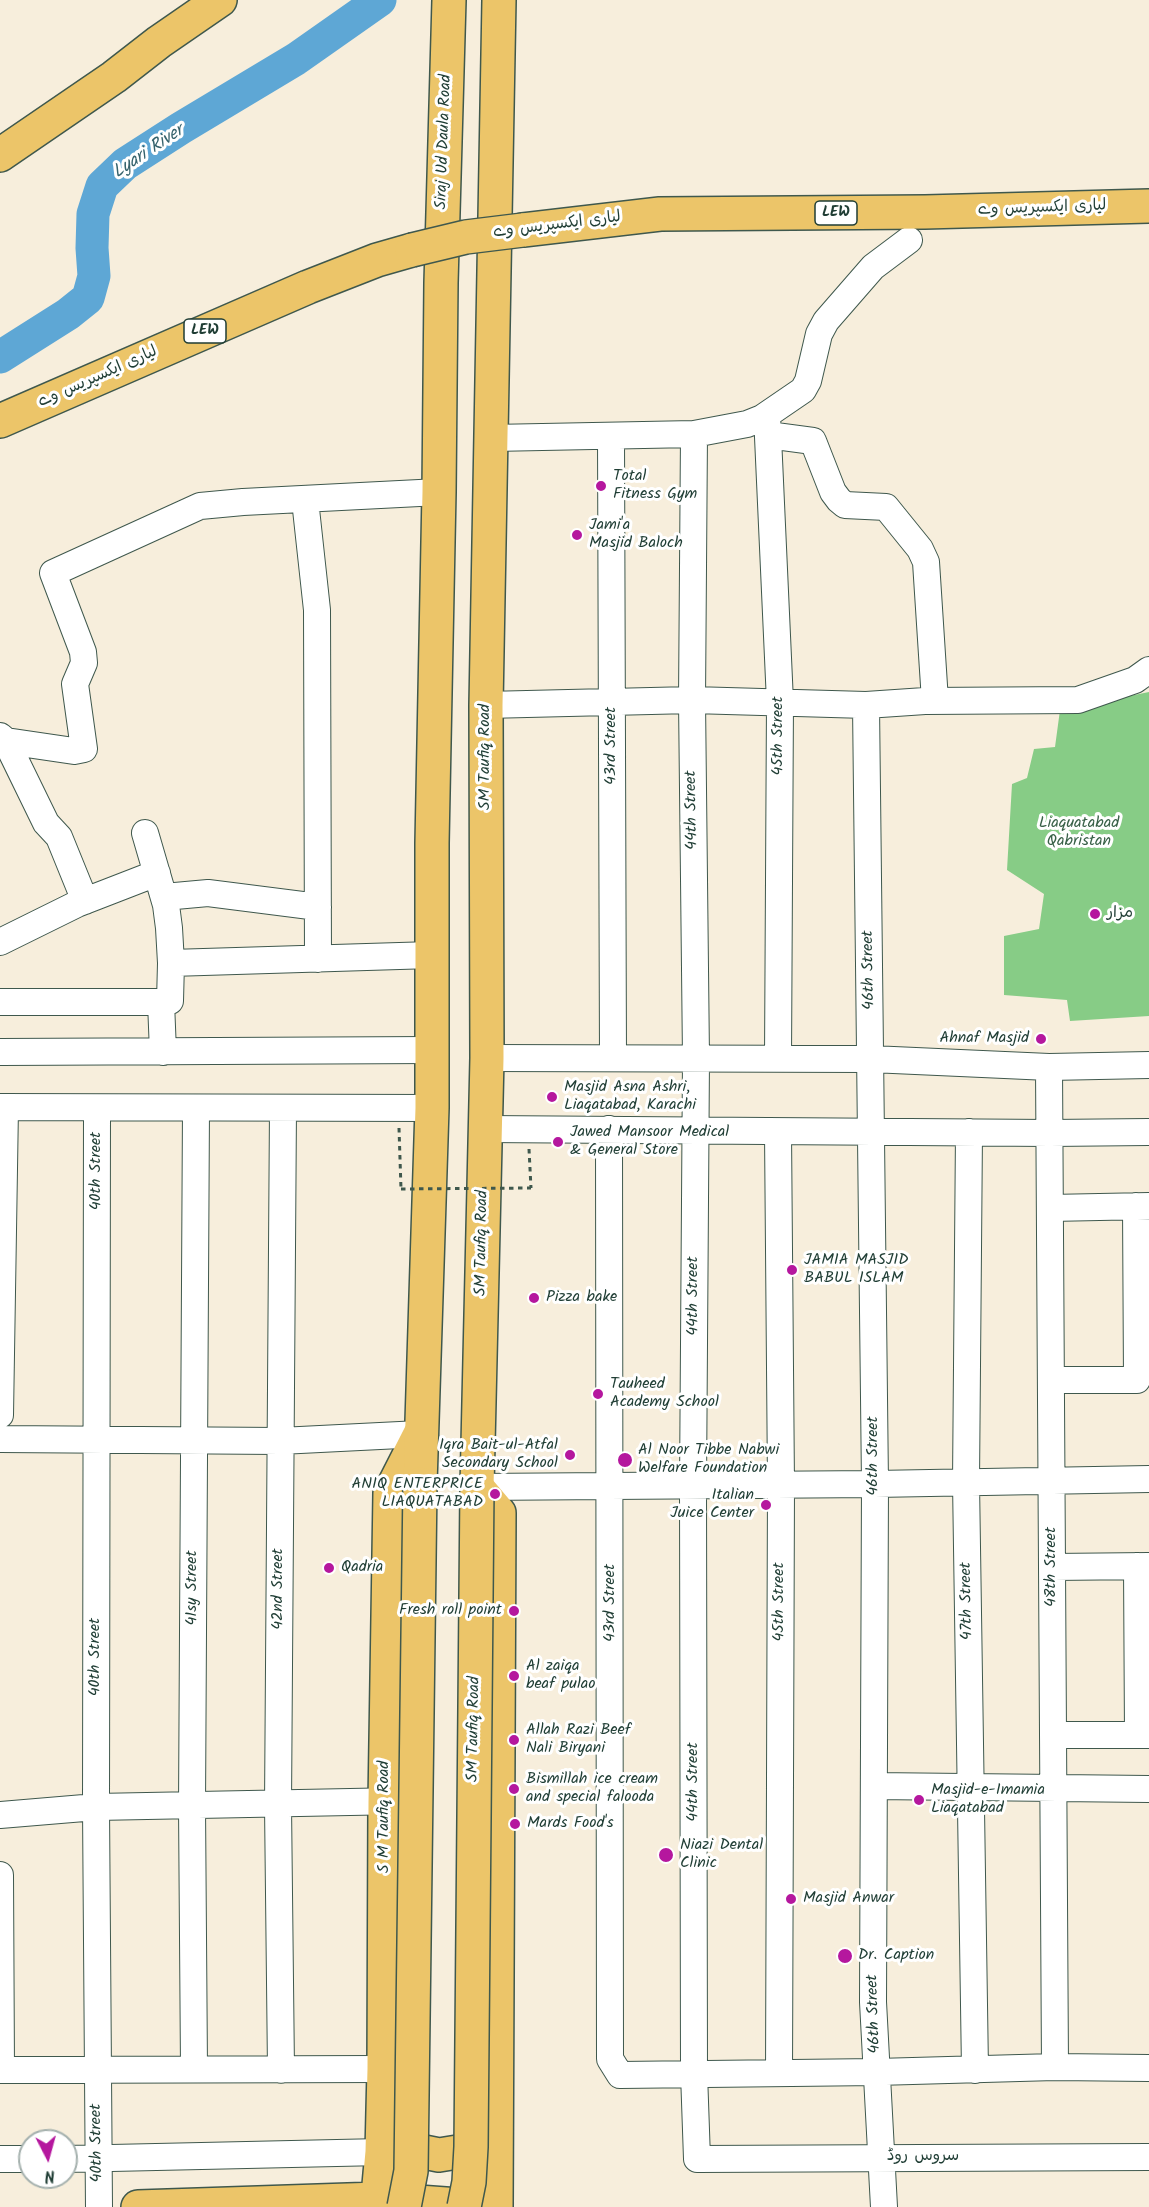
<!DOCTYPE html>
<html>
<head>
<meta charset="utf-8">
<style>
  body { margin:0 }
  #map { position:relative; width:1149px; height:2207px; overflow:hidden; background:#f7eedc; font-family:Kalam,sans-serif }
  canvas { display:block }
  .north { position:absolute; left:18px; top:2129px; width:60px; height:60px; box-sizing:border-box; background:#fff; border:2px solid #a5b1ae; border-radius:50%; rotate:174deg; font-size:16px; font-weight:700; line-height:24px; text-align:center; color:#1f3d34 }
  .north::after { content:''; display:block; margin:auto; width:21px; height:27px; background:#b5179e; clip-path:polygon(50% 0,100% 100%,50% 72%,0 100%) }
</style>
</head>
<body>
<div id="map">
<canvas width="1149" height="2207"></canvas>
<div class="north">N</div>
</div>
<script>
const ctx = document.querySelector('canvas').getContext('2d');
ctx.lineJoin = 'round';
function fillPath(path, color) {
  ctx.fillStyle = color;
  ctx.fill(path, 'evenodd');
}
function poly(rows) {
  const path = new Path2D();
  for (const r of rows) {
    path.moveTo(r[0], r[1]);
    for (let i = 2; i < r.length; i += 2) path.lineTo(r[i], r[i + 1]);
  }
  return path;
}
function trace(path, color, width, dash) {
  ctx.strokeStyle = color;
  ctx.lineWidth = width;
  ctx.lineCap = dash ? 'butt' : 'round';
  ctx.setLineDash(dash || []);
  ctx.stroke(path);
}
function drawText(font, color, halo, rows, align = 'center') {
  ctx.font = font + ' Kalam,"Playpen Sans Arabic",sans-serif';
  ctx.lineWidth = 6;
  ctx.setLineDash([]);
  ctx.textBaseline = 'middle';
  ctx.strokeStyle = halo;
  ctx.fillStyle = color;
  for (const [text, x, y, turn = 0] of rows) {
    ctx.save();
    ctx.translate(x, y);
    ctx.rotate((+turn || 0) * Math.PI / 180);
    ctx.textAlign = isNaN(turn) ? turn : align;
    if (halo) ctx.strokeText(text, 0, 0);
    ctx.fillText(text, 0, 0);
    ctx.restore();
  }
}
fillPath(poly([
  [1149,692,1149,1016,1070,1021,1067,1000,1004,995,1004,936,1039,929,1044,894,1007,870,1012,784,1027,778,1034,749,1055,747,1060,710]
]), '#87cc86');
trace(poly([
  [0,357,68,314,88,298,94,276,92,248,93,214,102,186,125,164,181,128,296,59,380,0]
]), '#5ea7d5', 33);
const minor = poly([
  [767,415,780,702,778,1058],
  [694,434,692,700,696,1058,693,1486,694,2073,697,2159,1149,2157],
  [768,435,813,441,833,492,839,500,845,505,886,507,920,549,926,562,935,701],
  [611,436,613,1057],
  [492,438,694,434,747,424,762,418,803,390,808,381,819,334,826,321,873,267,909,240],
  [305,500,317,610,318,959],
  [486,705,692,700,866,705,925,701,1078,700,1135,680,1149,670],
  [866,705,875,1484,873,2002,884,2207],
  [0,736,6,741,46,823,59,837,85,901],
  [6,741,74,751,84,749,75,684,84,663,83,652,53,573,200,506,243,502,439,492],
  [145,833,166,905,169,928,171,963,170,1001,161,1002],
  [164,897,208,893,318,907],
  [0,942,77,904,157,873],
  [171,963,432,955],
  [0,1002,161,1002,163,1052],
  [0,1052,432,1050],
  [487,1058,871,1059,1049,1067,1149,1065],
  [1049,1067,1055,2067],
  [0,1107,432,1108],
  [97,1108,96,1807,99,2207],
  [485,1129,1050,1133,1149,1132],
  [609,1129,610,2059,620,2075,877,2072,1055,2067,1149,2068],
  [778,1132,781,1485,779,2073],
  [969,1132,966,1482,975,2070],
  [1050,1208,1149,1206],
  [1051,1380,1137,1380,1136,1206],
  [0,1415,5,1107],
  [0,1439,280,1441,420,1434],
  [477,1487,875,1484,1149,1479],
  [1137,1566,1138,1735],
  [1052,1567,1149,1566],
  [1053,1735,1149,1735],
  [874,1786,1149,1789],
  [0,1815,96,1807,401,1801],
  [0,1875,1,2070],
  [194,2069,192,1806,196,1108],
  [0,2070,384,2069],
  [281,2070,278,1805,283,1108],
  [0,2159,30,2159],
  [66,2159,382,2152]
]);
const major = poly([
  [477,1487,499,1513,496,2207],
  [386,2137,409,2149,439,2155,470,2150,496,2136],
  [138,2207,378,2199,486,2207],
  [377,2207,382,2152,384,2069,385,1802,390,1493,420,1434]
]);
const highway = poly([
  [0,155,114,77,159,42,220,0],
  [523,230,660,214,925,212,1149,206],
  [0,421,308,287,377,260,412,250],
  [420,1484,432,1108,432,843,439,492,441,283,449,0],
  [477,1487,487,1058,486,705,499,0]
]);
trace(minor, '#3f584d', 28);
trace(major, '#3f584d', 36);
trace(highway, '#3f584d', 36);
trace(poly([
  [399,1128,401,1189],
  [529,1149,531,1188]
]), '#3f584d', 3, [4.5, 4.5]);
trace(minor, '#fff', 26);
trace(major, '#ecc569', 33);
trace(highway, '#ecc569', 33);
const highwayBridge = poly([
  [412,250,466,237,523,230],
  [404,2207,411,2171,420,1484],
  [464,2207,469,2182,471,2147,477,1487]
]);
trace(highwayBridge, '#3f584d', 36, []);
trace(poly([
  [401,1189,531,1188]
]), '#3f584d', 3, [4.5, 4.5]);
trace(highwayBridge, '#ecc569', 33);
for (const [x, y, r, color] of [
  [601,486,6,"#b5179e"],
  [577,535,6,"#b5179e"],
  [1095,914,6,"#b5179e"],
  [1041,1039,6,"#b5179e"],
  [552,1097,6,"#b5179e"],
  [558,1142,6,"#b5179e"],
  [792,1270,6,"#b5179e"],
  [534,1298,6,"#b5179e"],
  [598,1394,6,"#b5179e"],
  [570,1455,6,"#b5179e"],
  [625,1460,8,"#b5179e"],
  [495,1494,6,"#b5179e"],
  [766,1505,6,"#b5179e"],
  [329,1568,6,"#b5179e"],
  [514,1611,6,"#b5179e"],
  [514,1676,6,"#b5179e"],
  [514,1740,6,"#b5179e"],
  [514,1789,6,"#b5179e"],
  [919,1800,6,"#b5179e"],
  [515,1824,6,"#b5179e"],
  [666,1855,8,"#b5179e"],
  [791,1899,6,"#b5179e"],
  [845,1956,8,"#b5179e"]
]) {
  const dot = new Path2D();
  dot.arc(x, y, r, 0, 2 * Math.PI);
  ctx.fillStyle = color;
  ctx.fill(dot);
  trace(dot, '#fff', 2);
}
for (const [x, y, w] of [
  [836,213,42],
  [205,331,42]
]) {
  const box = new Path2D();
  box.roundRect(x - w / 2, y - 12, w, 24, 4.5);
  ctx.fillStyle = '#fff';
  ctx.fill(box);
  trace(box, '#1f3d34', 1.5);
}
drawText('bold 15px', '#1f3d34', null, [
  ["LEW",836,213],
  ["LEW",205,331]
]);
drawText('16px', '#1f3d34', '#fff', [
  ["Siraj Ud Daula Road",445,142,-88],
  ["لیاری ایکسپریس وے",1042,209,-2],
  ["لیاری ایکسپریس وے",557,226,-7],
  ["لیاری ایکسپریس وے",98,378,-24],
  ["45th Street",779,736,-90],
  ["43rd Street",612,746,-90],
  ["SM Taufiq Road",486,757,-90],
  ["44th Street",693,810,-91],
  ["46th Street",870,970,-91],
  ["40th Street",97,1171,-90],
  ["SM Taufiq Road",483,1243,-89],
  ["44th Street",694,1296,-90],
  ["46th Street",874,1456,-90],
  ["48th Street",1052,1567,-90],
  ["41sy Street",193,1588,-90],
  ["42nd Street",279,1589,-90],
  ["47th Street",968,1601,-91],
  ["45th Street",780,1602,-90],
  ["43rd Street",611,1603,-90],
  ["40th Street",96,1657,-90],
  ["SM Taufiq Road",475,1729,-89],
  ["44th Street",694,1782,-90],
  ["S M Taufiq Road",385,1817,-90],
  ["46th Street",875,2014,-92],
  ["40th Street",98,2143,-91],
  ["سروس روڈ",923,2157]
]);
drawText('16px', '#1f3d34', '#fff', [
  ["Total",613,477],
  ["Fitness Gym",613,495],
  ["Jami'a",589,526],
  ["Masjid Baloch",589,544],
  ["مزار",1107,914],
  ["Ahnaf Masjid",1029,1039,"right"],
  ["Masjid Asna Ashri,",564,1088],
  ["Liaqatabad, Karachi",564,1106],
  ["Jawed Mansoor Medical",570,1133],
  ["& General Store",570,1151],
  ["JAMIA MASJID",804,1261],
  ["BABUL ISLAM",804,1279],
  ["Pizza bake",546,1298],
  ["Tauheed",610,1385],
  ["Academy School",610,1403],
  ["Iqra Bait-ul-Atfal",558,1446,"right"],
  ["Secondary School",558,1464,"right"],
  ["Al Noor Tibbe Nabwi",638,1451],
  ["Welfare Foundation",638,1469],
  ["ANIQ ENTERPRICE",483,1485,"right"],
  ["LIAQUATABAD",483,1503,"right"],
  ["Italian",754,1496,"right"],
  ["Juice Center",754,1514,"right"],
  ["Qadria",341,1568],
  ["Fresh roll point",502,1611,"right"],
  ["Al zaiqa",526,1667],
  ["beaf pulao",526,1685],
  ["Allah Razi Beef",526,1731],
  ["Nali Biryani",526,1749],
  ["Bismillah ice cream",526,1780],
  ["and special falooda",526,1798],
  ["Masjid-e-Imamia",931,1791],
  ["Liaqatabad",931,1809],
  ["Mards Food's",527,1824],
  ["Niazi Dental",680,1846],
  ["Clinic",680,1864],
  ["Masjid Anwar",803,1899],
  ["Dr. Caption",858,1956]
], 'left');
drawText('16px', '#396148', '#fff', [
  ["Liaquatabad",1079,824],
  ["Qabristan",1079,842]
]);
drawText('italic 18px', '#35626c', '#fff', [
  ["Lyari River",149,153,-34]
]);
</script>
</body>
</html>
